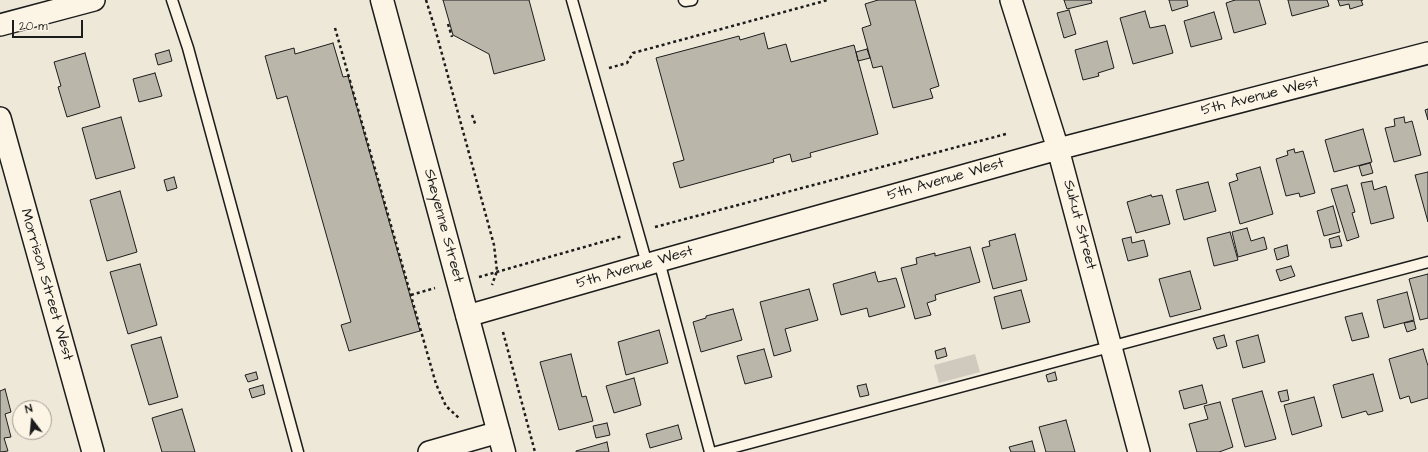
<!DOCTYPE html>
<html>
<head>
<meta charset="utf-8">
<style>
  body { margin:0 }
  #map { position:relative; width:1428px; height:452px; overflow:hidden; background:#eee8d9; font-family:"Architects Daughter",sans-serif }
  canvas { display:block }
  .north { position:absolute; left:12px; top:400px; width:40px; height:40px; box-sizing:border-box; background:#fcf5e5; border:1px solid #a29e95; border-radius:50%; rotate:344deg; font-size:11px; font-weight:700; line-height:16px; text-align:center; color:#1c1c1c }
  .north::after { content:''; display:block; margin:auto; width:14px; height:18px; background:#1c1c1c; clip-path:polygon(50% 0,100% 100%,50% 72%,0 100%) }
  .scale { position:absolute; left:12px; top:20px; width:71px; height:18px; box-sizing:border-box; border:2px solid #1c1c1c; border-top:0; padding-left:5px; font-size:12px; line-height:14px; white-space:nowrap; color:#1c1c1c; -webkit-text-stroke:3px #fcf5e5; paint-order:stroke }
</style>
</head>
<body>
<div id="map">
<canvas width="1428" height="452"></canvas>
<div class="north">N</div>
<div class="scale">20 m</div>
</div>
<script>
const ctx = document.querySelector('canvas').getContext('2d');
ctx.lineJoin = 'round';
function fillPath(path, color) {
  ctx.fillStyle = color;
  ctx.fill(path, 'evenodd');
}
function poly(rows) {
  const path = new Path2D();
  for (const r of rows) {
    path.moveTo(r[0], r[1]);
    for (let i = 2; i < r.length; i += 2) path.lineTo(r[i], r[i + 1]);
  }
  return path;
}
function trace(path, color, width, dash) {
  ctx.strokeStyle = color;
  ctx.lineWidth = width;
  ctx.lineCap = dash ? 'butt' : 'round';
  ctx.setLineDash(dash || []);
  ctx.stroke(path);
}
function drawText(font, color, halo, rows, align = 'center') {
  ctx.font = font + ' "Architects Daughter",sans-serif';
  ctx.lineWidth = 3;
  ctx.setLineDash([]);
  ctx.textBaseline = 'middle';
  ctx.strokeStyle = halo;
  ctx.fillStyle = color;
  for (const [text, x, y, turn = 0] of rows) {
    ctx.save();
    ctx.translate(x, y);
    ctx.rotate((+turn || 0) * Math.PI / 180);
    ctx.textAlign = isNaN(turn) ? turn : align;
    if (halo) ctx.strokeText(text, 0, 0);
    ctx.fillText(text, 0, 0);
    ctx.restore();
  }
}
fillPath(poly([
  [975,354,980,372,939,383,934,365]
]), '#cfcabd');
const building = poly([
  [443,0,529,0,545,60,494,74,489,54,453,35,443,0],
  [878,0,915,0,939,86,930,89,933,98,893,108,882,66,873,68,862,28,871,25,865,4,878,0],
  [1064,0,1091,0,1092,3,1067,9,1064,0],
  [1169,0,1187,0,1188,6,1172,11,1169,0],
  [1235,0,1259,0,1266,24,1234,33,1226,3,1235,0],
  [1288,0,1327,0,1329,6,1292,16,1288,0],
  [1338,0,1363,0,1361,0,1363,5,1350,9,1349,4,1340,6,1338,0],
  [1069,10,1076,34,1064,38,1057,13,1069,10],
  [1145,11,1150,28,1165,25,1173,53,1133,64,1120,18,1145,11],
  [1214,12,1222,39,1191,47,1184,21,1214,12],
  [764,33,768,49,786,44,791,62,854,45,878,134,810,153,811,157,792,162,790,154,773,159,774,162,680,188,673,163,684,160,656,58,739,36,740,40,764,33],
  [1107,41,1114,68,1098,73,1099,76,1083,80,1075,50,1107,41],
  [333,43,343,77,348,76,420,331,349,351,341,325,351,322,287,96,277,99,265,56,294,48,295,54,333,43],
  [867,49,870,58,858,61,856,52,867,49],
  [169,50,172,61,158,65,155,54,169,50],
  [85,53,100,107,67,117,58,87,61,86,54,62,85,53],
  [155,73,162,96,139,102,133,79,155,73],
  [1428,109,1428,120,1425,110,1428,109],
  [121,117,135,168,96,179,82,128,121,117],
  [1404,117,1405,123,1412,121,1421,155,1394,162,1385,128,1395,126,1394,119,1404,117],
  [1363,129,1372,162,1334,172,1325,140,1363,129],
  [1294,149,1295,153,1303,151,1315,193,1300,197,1299,193,1286,196,1276,159,1288,155,1287,151,1294,149],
  [1370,163,1373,173,1362,176,1359,166,1370,163],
  [1260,167,1273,214,1240,224,1229,183,1238,180,1236,174,1260,167],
  [1428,172,1428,222,1415,175,1428,172],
  [174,177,177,188,167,191,164,180,174,177],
  [1372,181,1374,190,1386,186,1394,218,1371,224,1361,183,1372,181],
  [1208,182,1216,211,1184,220,1176,190,1208,182],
  [1347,185,1355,212,1352,213,1359,237,1347,241,1331,189,1347,185],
  [120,191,137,252,107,261,90,200,120,191],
  [1151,195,1152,197,1162,195,1170,224,1136,233,1127,202,1151,195],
  [1333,206,1340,232,1324,236,1317,211,1333,206],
  [1247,228,1251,241,1264,237,1267,249,1238,257,1232,232,1247,228],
  [1230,232,1238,260,1214,266,1207,238,1230,232],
  [1015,234,1027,280,993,289,982,248,990,246,989,241,1015,234],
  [1339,236,1342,246,1331,248,1329,239,1339,236],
  [1131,237,1132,243,1144,240,1148,256,1128,261,1122,239,1131,237],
  [1287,245,1289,256,1277,260,1274,249,1287,245],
  [970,247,980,282,935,295,936,300,927,303,931,315,915,319,901,268,917,264,916,258,935,253,935,256,970,247],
  [140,264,157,325,128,334,110,272,140,264],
  [1291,266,1295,276,1280,281,1276,270,1291,266],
  [1190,271,1201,309,1170,317,1159,279,1190,271],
  [875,272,878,282,896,278,905,307,869,317,867,308,841,315,833,284,875,272],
  [1428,274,1428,318,1420,320,1409,279,1428,274],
  [809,289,818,320,785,329,791,351,774,356,760,302,809,289],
  [1021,290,1030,322,1002,329,994,297,1021,290],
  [1407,292,1414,320,1384,328,1377,300,1407,292],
  [733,309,742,340,701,352,693,322,706,318,706,316,733,309],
  [1362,313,1369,337,1352,341,1345,317,1362,313],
  [1414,321,1416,329,1407,332,1404,323,1414,321],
  [659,330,668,363,626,375,618,342,659,330],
  [1224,335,1227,346,1217,349,1213,338,1224,335],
  [1258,335,1265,362,1243,368,1236,341,1258,335],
  [161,337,178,397,149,405,131,345,161,337],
  [945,348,947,356,937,359,935,351,945,348],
  [764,349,772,377,745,384,737,356,764,349],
  [1423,349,1428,366,1428,398,1411,403,1409,396,1400,399,1389,359,1423,349],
  [571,354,582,397,586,396,593,421,559,430,540,362,571,354],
  [256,372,258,379,248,382,245,375,256,372],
  [1055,372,1057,380,1048,382,1046,375,1055,372],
  [1373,374,1383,411,1368,415,1366,411,1342,418,1333,385,1373,374],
  [634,378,641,405,614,413,606,386,634,378],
  [866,384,869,395,860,397,857,386,866,384],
  [263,385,265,394,252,398,249,389,263,385],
  [1202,385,1207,403,1184,409,1179,391,1202,385],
  [5,389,11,412,5,414,11,437,4,438,8,451,0,452,0,391,5,389],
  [1287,390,1289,400,1281,402,1278,392,1287,390],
  [1262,391,1276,439,1245,447,1232,399,1262,391],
  [1314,397,1322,426,1292,435,1284,405,1314,397],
  [1220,402,1233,447,1219,452,1197,452,1189,424,1208,419,1204,406,1220,402],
  [182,409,195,452,162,452,152,418,182,409],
  [1066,420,1075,452,1046,452,1039,427,1066,420],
  [607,423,610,435,596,438,593,426,607,423],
  [678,425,682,439,650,448,646,434,678,425],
  [1032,441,1035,452,1011,452,1009,447,1032,441],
  [607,442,609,452,576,452,576,451,607,442]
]);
fillPath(building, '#bab6aa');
trace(building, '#1c1c1c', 1);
const service = poly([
  [172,0,188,48,298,452],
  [572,0,647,264],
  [684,0,685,1,692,0],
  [659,261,710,452],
  [716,452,1428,262]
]);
const minor = poly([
  [1011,0,1058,149,1139,452],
  [0,25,94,0],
  [0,118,93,452],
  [467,316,659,261,1058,149,1428,53],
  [429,452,499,432]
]);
const secondary = poly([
  [382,0,504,452]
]);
trace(service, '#1c1c1c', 13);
trace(minor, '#1c1c1c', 24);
trace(secondary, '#1c1c1c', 25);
trace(poly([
  [426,0,436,32,494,245,497,271,492,285],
  [448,24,452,37],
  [335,28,436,384,446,406,460,419],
  [609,68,627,63,633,53,828,0],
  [472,115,476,126],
  [655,227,1006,134],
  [479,277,623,236],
  [411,295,435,288],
  [503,332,535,452]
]), '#1c1c1c', 2.5, [3, 3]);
trace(service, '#fcf5e5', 10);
trace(minor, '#fcf5e5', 21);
trace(secondary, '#fcf5e5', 22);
drawText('15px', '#1c1c1c', '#fcf5e5', [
  ["5th Avenue West",1260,97,-14],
  ["5th Avenue West",946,180,-16],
  ["Sukut Street",1079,225,75],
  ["Sheyenne Street",443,226,75],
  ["5th Avenue West",635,268,-16],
  ["Morrison Street West",46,285,74]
]);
</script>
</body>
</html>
